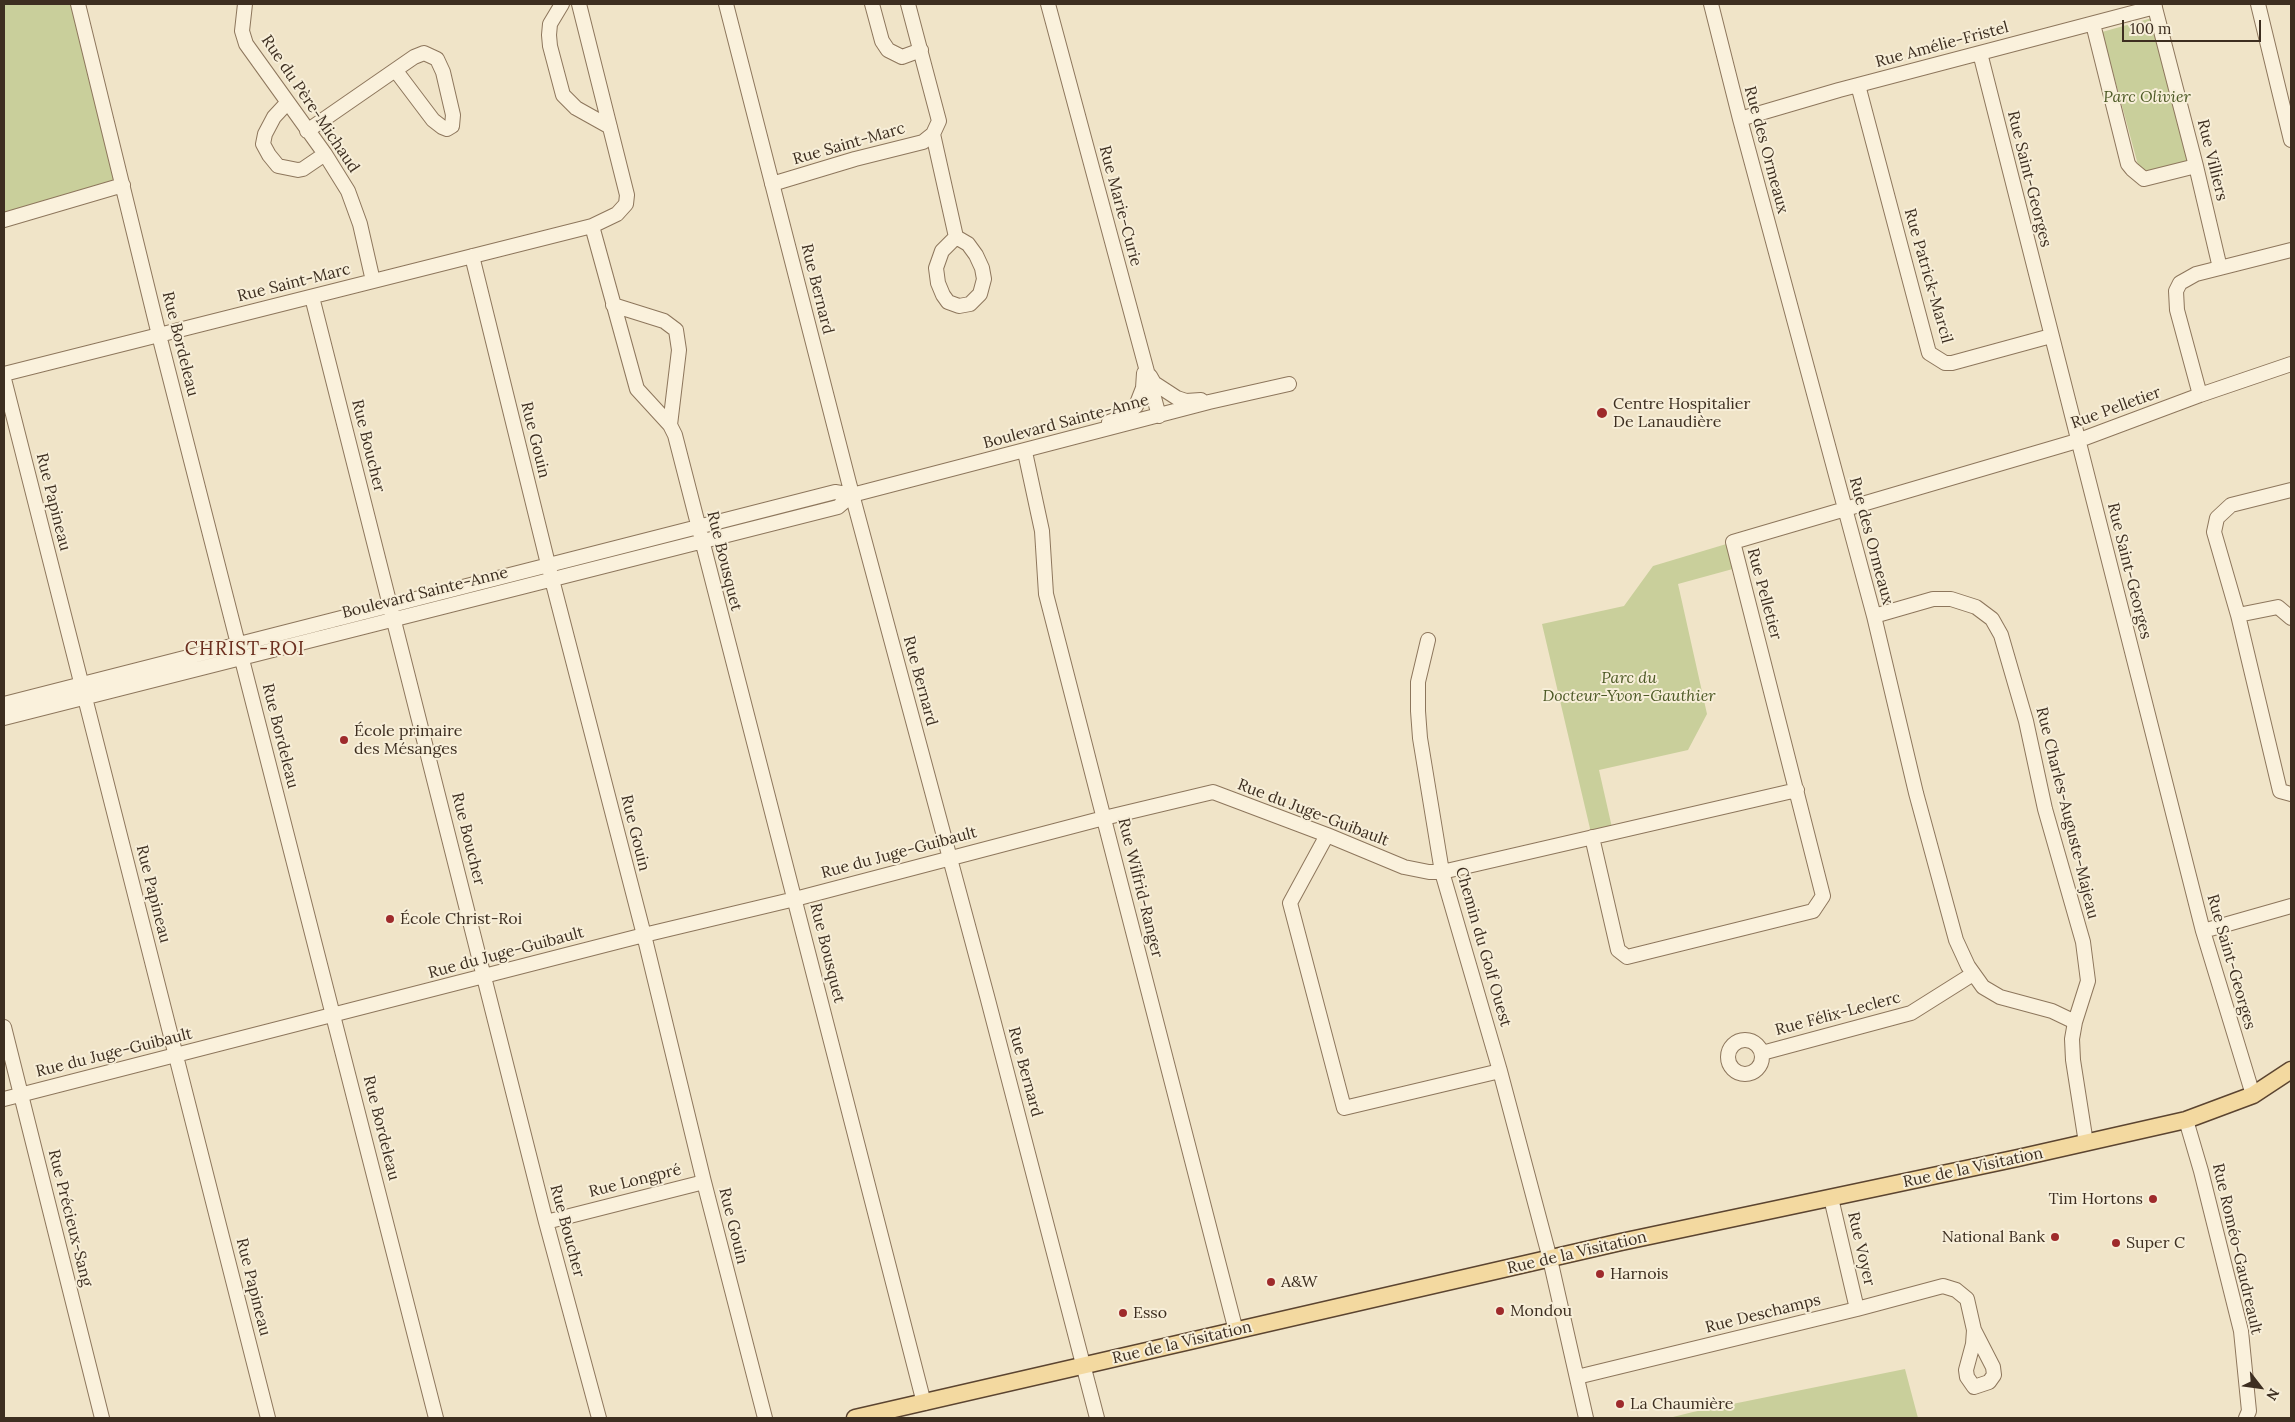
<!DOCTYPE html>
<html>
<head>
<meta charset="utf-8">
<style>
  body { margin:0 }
  #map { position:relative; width:2295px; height:1422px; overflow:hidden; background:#f0e4c8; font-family:Lora,serif }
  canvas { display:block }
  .frame { position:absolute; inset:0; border:5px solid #3d2e20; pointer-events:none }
  .north { position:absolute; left:2235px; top:1362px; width:50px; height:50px; -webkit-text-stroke:4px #f7eed8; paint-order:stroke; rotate:120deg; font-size:14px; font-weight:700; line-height:20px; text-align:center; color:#3d2e20 }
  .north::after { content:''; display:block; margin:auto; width:18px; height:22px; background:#3d2e20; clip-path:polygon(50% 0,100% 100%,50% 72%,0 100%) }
  .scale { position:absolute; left:2122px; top:20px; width:139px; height:22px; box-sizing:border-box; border:2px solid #3d2e20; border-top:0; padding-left:6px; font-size:15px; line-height:18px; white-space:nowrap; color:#3d2e20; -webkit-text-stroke:4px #f7eed8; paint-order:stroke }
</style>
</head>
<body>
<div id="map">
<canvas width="2295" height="1422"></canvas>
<div class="frame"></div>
<div class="north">N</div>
<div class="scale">100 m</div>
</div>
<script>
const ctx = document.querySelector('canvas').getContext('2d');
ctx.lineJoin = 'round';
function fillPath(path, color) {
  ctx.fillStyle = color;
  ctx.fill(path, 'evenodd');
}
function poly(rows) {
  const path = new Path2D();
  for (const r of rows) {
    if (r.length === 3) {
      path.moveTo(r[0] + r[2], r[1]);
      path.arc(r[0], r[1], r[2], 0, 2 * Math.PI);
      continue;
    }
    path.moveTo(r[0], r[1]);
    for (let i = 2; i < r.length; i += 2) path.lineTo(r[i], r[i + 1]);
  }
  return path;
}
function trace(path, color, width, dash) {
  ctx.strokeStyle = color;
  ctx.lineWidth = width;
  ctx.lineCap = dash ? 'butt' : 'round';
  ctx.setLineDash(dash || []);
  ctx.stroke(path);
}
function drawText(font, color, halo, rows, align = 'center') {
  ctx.font = font + ' Lora,serif';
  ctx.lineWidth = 4;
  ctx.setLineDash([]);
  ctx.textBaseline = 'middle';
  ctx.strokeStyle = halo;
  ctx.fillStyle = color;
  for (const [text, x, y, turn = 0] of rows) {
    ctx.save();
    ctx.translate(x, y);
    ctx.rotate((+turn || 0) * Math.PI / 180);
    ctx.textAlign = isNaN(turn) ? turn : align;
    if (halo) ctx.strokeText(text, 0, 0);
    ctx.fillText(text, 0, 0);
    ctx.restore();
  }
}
fillPath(poly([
  [4,4,81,4,128,187,4,218],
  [2152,18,2191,162,2141,176,2102,32],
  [1733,542,1740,567,1678,584,1707,714,1688,750,1599,770,1613,832,1592,837,1542,624,1624,606,1653,566],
  [1905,1369,1918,1418,1669,1418,1693,1412]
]), '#c9cf9b');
const minor = poly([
  [78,4,159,335,436,1418],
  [245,4,242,31,246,44,325,154,348,191,360,224,373,281],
  [562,4,550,24,549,35,550,46,563,95,576,108,610,127],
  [726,4,849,483,987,996,1097,1418],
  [872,4,882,41,888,50,902,57,921,50],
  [1048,4,1159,416],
  [1711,4,1740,119,1874,616,1916,793,1956,940,1968,966,1983,987,2000,997,2052,1011,2075,1022],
  [2154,4,2196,166,2220,268],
  [2258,4,2291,140],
  [2093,24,2128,164,2132,169,2144,179,2196,166],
  [1980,53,2203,931,2253,1095],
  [1858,85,1929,353,1945,363,1952,363,2051,336],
  [287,103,274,117,265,134,263,144,269,155,278,166,298,170,303,169,325,154],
  [1740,119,1839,90,2155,7],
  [307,131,414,57,424,53,437,59,443,72,453,115,452,126,447,129,442,127,433,120,396,71],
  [933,134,956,237],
  [772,184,855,159,923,142,933,134,939,121,908,4],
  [4,220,123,185],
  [592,226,637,389,670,425,675,435,924,1403],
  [956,237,968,244,976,255,982,268,984,279,980,294,970,304,959,306,948,302,943,295,938,283,936,268,942,251,956,237],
  [472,256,548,564,644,935,704,1182,765,1418],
  [312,297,546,1222,599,1418],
  [613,305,664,321,676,330,679,350,670,425],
  [4,374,592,226,617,214,626,204,627,195,579,4],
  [1150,376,1154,383,1177,398,1186,401,1201,400],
  [4,379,268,1418],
  [2200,395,2177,310,2176,291,2180,283,2196,274,2291,250],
  [1109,422,1122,417,1136,406,1143,388,1144,373],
  [1025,452,1042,531,1046,594,1236,1331],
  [2291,490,2231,505,2217,518,2214,532,2238,615,2280,791,2291,794],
  [2238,615,2278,607,2291,618],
  [1874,616,1933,599,1951,599,1976,607,1992,619,2001,635,2026,721,2045,809,2083,942,2088,981,2075,1022,2072,1039,2073,1060,2086,1143],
  [1428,640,1418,682,1418,711,1420,738,1442,872,1500,1071,1550,1259,1586,1418],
  [4,704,835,492,852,495,1209,402,1289,384],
  [4,718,838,507,852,495],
  [1327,835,1290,903,1344,1108,1500,1071],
  [1592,837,1618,950,1627,957,1813,911,1823,896,1733,542,2077,441,2200,395,2291,364],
  [2203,931,2291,906],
  [4,1027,102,1418],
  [1745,1057,17],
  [1762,1053,1911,1013,1973,974],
  [4,1099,644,935,795,899,1104,818,1213,792,1327,835,1404,867,1429,872,1442,872,1797,790],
  [2186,1120,2201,1171,2241,1331,2249,1411,2246,1418],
  [1831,1198,1857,1309],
  [546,1222,704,1182],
  [1577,1377,1857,1309,1943,1286,1956,1290,1967,1299,1974,1330,1993,1367,1994,1375,1989,1382,1974,1387,1967,1377,1966,1370,1973,1344,1974,1330]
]);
const major = poly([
  [855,1418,1621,1242,2018,1158,2186,1120,2253,1095,2291,1070]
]);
trace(minor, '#8d765c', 16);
trace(major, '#5b4430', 19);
trace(minor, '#faf1dc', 14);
trace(major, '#f3d9a0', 16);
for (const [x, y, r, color] of [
  [1602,413,6,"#9e2a2b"],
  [344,740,5,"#9e2a2b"],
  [390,919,5,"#9e2a2b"],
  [2153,1199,5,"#9e2a2b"],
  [2055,1237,5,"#9e2a2b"],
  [2116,1243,5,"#9e2a2b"],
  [1600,1274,5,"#9e2a2b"],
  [1271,1282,5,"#9e2a2b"],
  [1500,1311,5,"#9e2a2b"],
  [1123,1313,5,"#9e2a2b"],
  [1620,1404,5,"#9e2a2b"]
]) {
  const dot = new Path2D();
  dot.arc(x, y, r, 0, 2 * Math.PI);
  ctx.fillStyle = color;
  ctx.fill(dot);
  trace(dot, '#f7eed8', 2);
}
drawText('16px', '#3d2e20', '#f7eed8', [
  ["Rue Amélie-Fristel",1942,45,-15],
  ["Rue du Père-Michaud",310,104,56],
  ["Rue Saint-Marc",849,144,-16],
  ["Rue des Ormeaux",1766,150,75],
  ["Rue Villiers",2212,160,76],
  ["Rue Saint-Georges",2029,179,76],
  ["Rue Marie-Curie",1120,206,75],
  ["Rue Patrick-Marcil",1928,276,74],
  ["Rue Saint-Marc",294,283,-14],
  ["Rue Bernard",817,289,76],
  ["Rue Bordeleau",180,344,76],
  ["Rue Pelletier",2116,408,-20],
  ["Boulevard Sainte-Anne",1066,422,-15],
  ["Rue Gouin",535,440,76],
  ["Rue Boucher",368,446,76],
  ["Rue Papineau",53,502,76],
  ["Rue des Ormeaux",1871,541,75],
  ["Rue Bousquet",724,561,76],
  ["Rue Saint-Georges",2129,571,76],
  ["Boulevard Sainte-Anne",425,593,-14],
  ["Rue Pelletier",1764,594,75],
  ["Rue Bernard",920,681,75],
  ["Rue Bordeleau",280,736,76],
  ["Rue du Juge-Guibault",1313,813,21],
  ["Rue Charles-Auguste-Majeau",2067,813,76],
  ["Rue Gouin",635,833,76],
  ["Rue Boucher",468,839,76],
  ["Rue du Juge-Guibault",899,853,-15],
  ["Rue Wilfrid-Ranger",1140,888,76],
  ["Rue Papineau",153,894,76],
  ["Chemin du Golf Ouest",1483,947,74],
  ["Rue du Juge-Guibault",506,953,-15],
  ["Rue Bousquet",827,953,76],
  ["Rue Saint-Georges",2231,962,74],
  ["Rue Félix-Leclerc",1838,1014,-15],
  ["Rue du Juge-Guibault",114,1053,-14],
  ["Rue Bernard",1025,1072,75],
  ["Rue Bordeleau",381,1128,76],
  ["Rue de la Visitation",1973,1168,-12],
  ["Rue Longpré",635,1181,-14],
  ["Rue Précieux-Sang",70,1218,76],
  ["Rue Gouin",733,1226,76],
  ["Rue Boucher",567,1231,75],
  ["Rue Voyer",1861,1249,77],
  ["Rue Roméo-Gaudreault",2237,1249,77],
  ["Rue de la Visitation",1577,1253,-13],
  ["Rue Papineau",253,1287,76],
  ["Rue Deschamps",1763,1314,-14],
  ["Rue de la Visitation",1182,1343,-13]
]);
drawText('italic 16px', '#4d5a26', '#f7eed8', [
  ["Parc Olivier",2147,97],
  ["Parc du",1629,678],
  ["Docteur-Yvon-Gauthier",1629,696]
]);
drawText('16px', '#3d2e20', '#f7eed8', [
  ["Centre Hospitalier",1613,404],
  ["De Lanaudière",1613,422],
  ["École primaire",354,731],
  ["des Mésanges",354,749],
  ["École Christ-Roi",400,919],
  ["Tim Hortons",2143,1199,"right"],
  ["National Bank",2045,1237,"right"],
  ["Super C",2126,1243],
  ["Harnois",1610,1274],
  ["A&W",1281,1282],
  ["Mondou",1510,1311],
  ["Esso",1133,1313],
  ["La Chaumière",1630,1404]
], 'left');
ctx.letterSpacing = '1px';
drawText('19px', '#6b2e1e', '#f7eed8', [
  ["CHRIST-ROI",245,650]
]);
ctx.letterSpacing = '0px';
</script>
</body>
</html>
